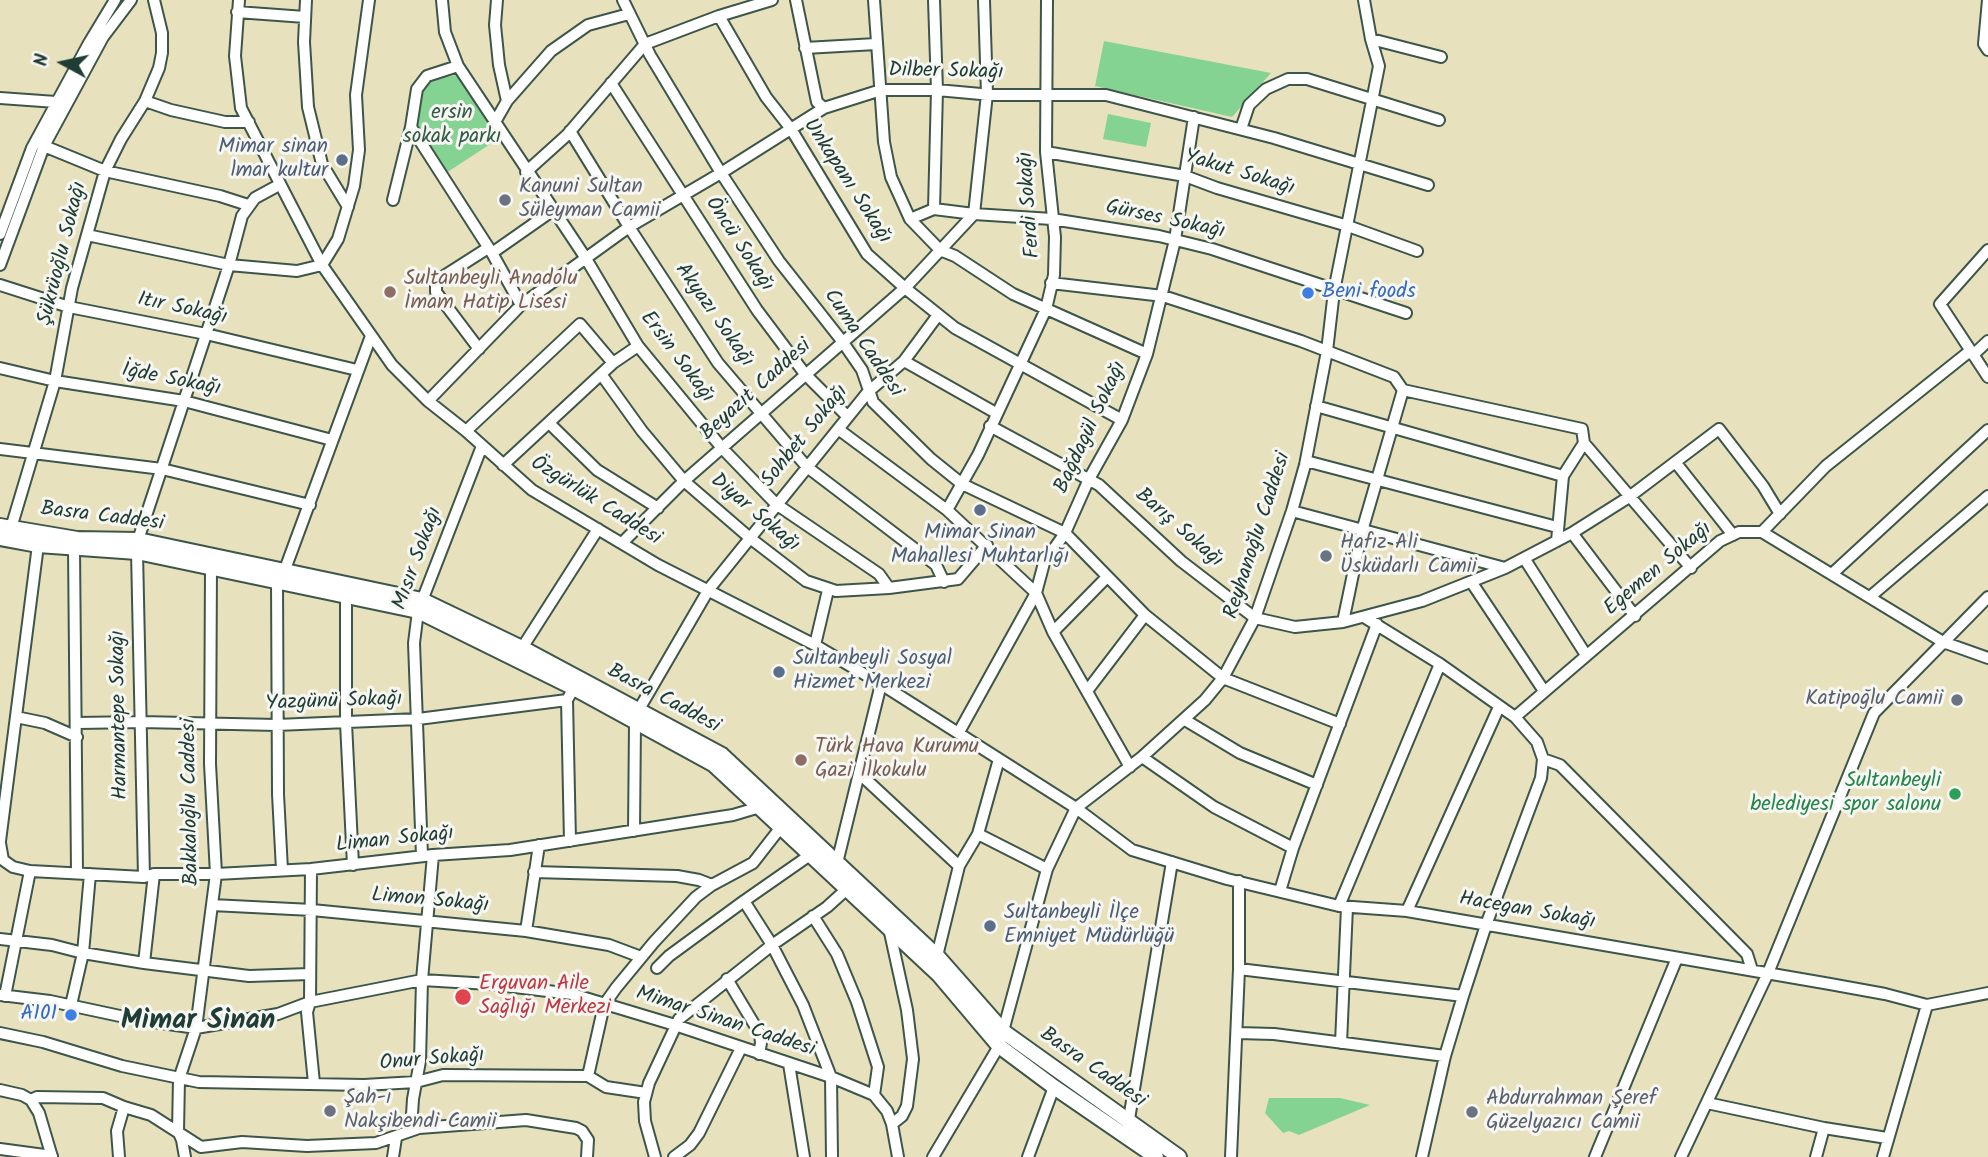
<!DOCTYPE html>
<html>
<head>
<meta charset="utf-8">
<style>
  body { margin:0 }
  #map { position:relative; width:1988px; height:1157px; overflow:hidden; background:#e8e1be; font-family:Kalam,sans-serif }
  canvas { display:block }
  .north { position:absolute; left:28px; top:28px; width:70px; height:70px; -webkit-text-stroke:5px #f6f6f2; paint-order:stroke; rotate:278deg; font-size:19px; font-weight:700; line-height:28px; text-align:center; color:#1f3d34 }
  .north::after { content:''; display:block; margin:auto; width:24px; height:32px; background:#1f3d34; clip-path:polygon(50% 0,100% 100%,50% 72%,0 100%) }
</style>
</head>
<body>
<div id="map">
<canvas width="1988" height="1157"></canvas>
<div class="north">N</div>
</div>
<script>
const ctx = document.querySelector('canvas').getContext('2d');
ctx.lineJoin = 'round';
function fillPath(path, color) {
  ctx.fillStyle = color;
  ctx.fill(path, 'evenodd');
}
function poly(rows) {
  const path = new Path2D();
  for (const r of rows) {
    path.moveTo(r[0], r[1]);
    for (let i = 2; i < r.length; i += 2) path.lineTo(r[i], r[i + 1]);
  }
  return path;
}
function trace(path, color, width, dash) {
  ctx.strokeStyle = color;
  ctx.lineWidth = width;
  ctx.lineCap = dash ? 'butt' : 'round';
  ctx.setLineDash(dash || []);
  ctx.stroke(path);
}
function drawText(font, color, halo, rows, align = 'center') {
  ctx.font = font + ' Kalam,sans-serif';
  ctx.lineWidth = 6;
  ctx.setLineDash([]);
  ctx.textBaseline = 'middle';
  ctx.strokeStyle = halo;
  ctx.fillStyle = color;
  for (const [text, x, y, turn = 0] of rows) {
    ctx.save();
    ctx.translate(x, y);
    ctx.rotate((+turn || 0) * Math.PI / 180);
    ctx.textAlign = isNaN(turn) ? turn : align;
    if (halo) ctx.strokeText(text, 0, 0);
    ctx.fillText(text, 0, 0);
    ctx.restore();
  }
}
fillPath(poly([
  [1104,41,1271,73,1232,117,1095,86],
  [457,75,498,139,446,173,415,125,421,90,429,80],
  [1108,114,1151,123,1146,147,1103,139],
  [1269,1098,1340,1098,1370,1105,1299,1135,1289,1131,1283,1133,1265,1113]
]), '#85d392');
const minor = poly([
  [239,0,235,56,241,108,322,265,392,365,428,401,466,431,532,490,658,565,815,645,881,684,1076,808,1132,850,1227,879,1339,906,1407,911,1830,984,1885,994,1927,1005,1988,993],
  [306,0,304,42,308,107,322,164,348,207],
  [442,0,445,32,458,66,585,257,638,346,722,448,776,504,879,574,889,588,958,579,987,545],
  [497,0,495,25,499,65,507,101],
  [623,0,650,55,721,173,779,261,842,341,862,370,873,402,931,459,962,484,1065,533,1145,615,1223,678,1340,724],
  [796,0,817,102,824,108],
  [874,0,884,142,891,177,910,219,940,250,955,256,1013,294,1147,354],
  [1988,0,1984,44,1988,50],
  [237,12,305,17],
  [719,16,766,97,791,129,867,254,905,288,955,328,1122,420],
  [1371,39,1441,57],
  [805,48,876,44],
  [611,83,757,310,805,374,848,417],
  [0,98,56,102],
  [145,101,159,68,162,53,162,33,154,0],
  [495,122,507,101,551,51,588,25,629,14],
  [411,127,492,253,521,305],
  [1241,129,1249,105,1266,89,1288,79,1307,79,1439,120],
  [570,131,629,227,718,363,807,467,936,565,944,582],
  [44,146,105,171,220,196,248,205],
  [1046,152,1185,176,1217,188,1348,226,1417,251],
  [526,172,567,135,645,44,719,16,772,0],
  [393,200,411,127,417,89,427,76,458,66],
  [934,209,937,90,934,0],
  [910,219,934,209,974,214,1052,219,1159,236,1212,249,1406,313],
  [0,234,32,148,89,43,115,0],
  [87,235,229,265,297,271,322,265,338,239,354,186,359,150,356,95,369,0],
  [1988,250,1940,304,1988,377],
  [492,253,552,211],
  [0,265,44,146,103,37,131,0],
  [1051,283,1163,296,1301,341,1394,377,1403,390],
  [0,285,69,307,206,334,357,370],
  [479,349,436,292,436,284,441,278,488,248],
  [1973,355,1988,341],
  [904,361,996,413],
  [0,368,55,381,184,401,332,440],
  [601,374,642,431,684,481,750,538,806,581,836,591,889,588],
  [1403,390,1582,429,1584,443,1563,476,1557,541],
  [428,401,521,305,629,227,721,173,824,108,881,90,937,90,992,95,1106,95,1274,138,1428,185],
  [1316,406,1563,476],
  [550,424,597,470,658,508],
  [990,426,1099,485,1181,561,1255,618,1295,627,1343,622,1422,601,1505,568,1572,533,1629,497,1719,429,1763,486,1780,514],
  [838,429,947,510,1036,593,1053,632,1130,767],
  [466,431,580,324,613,363],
  [1584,443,1691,568],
  [0,449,162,469,310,505],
  [1306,461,1557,527],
  [1676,463,1733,535],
  [503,465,613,363,638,346],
  [947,510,978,455,1046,309,1054,275,1055,237,1046,152,1047,0],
  [1292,511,1505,568],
  [11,528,55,381,72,288,105,171,121,139,145,101,171,110,225,122,249,122],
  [1762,532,1943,642,1988,658],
  [1572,533,1635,616],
  [138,540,229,265,242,216,255,198,279,185],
  [622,543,684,481,905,288,974,214,987,94,984,0],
  [74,548,77,872],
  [137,552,144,877],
  [1524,558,1586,655],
  [284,572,371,336],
  [1833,573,1988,430],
  [277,582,278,794,282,870],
  [1472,583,1544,691],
  [1871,596,1988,496],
  [346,597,346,723,353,865],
  [1364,617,1440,664,1515,717,1537,742,1543,759,1541,778,1486,925,1463,996,1445,1056,1422,1157],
  [1343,622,1362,531,1403,390],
  [1053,632,1107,577],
  [815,645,828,590],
  [522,648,598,529],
  [1087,691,1145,615],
  [567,700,570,841],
  [16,717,45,723,77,737],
  [1515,717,1720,541,1739,532,1762,532,1826,466,1970,351],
  [1185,720,1240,753,1317,785],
  [77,723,141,722,277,725,418,719,567,700,578,681],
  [959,732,1036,593,1044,563,1065,533,1089,479,1122,420,1147,354,1175,240,1194,117],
  [1142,757,1214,807,1293,848],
  [1543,759,1560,765,1747,954,1752,970],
  [859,773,959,866],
  [634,831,635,723,638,711,709,589,868,392,904,361,938,315],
  [978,834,1047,869],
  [0,841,38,545],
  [0,843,3,860,13,867,30,871,5,996],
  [422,856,414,643,418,611,482,446],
  [834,867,837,863,881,684],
  [311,869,310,1002,307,1012,314,1083],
  [30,871,144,877,154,874,216,874,311,869,433,855,510,850,733,815,760,807],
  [534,872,677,876,699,880,712,885],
  [1280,891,1293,848,1377,624],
  [744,901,772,945,803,1005,831,1077,832,1157],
  [212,905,312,910,526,931,609,945,641,957],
  [1339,906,1440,664],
  [1407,911,1499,707],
  [813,916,837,954,857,1002,878,1067,874,1095],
  [889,928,907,1010,913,1059,907,1106,902,1116,892,1124],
  [526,931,539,845],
  [0,939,52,945,83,953,144,963,249,976,310,974],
  [937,956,959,866,978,834,999,759],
  [144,963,154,874],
  [657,968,669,956,744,901,810,855],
  [1239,969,1463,996],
  [727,979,760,1034,761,1043,759,1054],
  [0,995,50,1001,134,1019,196,1028,278,1014,310,1002,422,980,490,984,572,994,675,1025,831,1077,874,1095,887,1111,892,1124,898,1157],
  [71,1005,83,953,90,874],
  [0,1033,43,1042,122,1066,199,1082,364,1085,416,1082,443,1075,588,1076,604,1005,616,988,654,942,696,897,712,885,753,863,781,827],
  [1237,1033,1274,1034,1445,1056],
  [1341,1043,1347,907],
  [789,1064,804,1157],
  [588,1076,606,1087,646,1093],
  [0,1090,22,1095,31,1100,39,1113,52,1157],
  [31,1100,37,1097,103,1098,124,1107,151,1115,201,1147,242,1142,307,1146,376,1143,419,1128,526,1120,576,1128,582,1131,588,1140,587,1157],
  [1707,1103,1824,1128,1887,1138],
  [1128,1125,1172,862],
  [411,1130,413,1099,420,1061,422,980,433,855],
  [0,1149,52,1156],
  [119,1157,117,1131,124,1107],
  [185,1157,182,1140,178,1131,179,1079,196,1028,216,874,210,764,211,568],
  [393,1157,396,1138],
  [655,1157,645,1121,644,1102,649,1083,679,1019,772,945,827,907,848,888],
  [674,1157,690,1145,699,1133,741,1048],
  [933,1157,999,1046,1047,869,1076,808,1142,757,1205,700,1223,678,1255,618,1292,511,1305,465,1327,351,1334,291,1379,66,1371,39,1364,0],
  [1028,1157,1054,1087],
  [1231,1157,1239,969,1239,881],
  [1595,1157,1677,958],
  [1681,1157,1768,973,1874,713,1988,597],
  [1816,1157,1824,1128],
  [1883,1157,1927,1005]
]);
const major = poly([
  [0,526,77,539,138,540,422,600,522,648,722,755,937,956,1004,1032,1179,1157],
  [0,538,38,545,137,552,418,611,574,688,713,764,939,975,999,1046,1054,1087,1156,1157]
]);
trace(minor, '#3d5649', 14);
trace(major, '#3d5649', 18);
trace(minor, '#fff', 10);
trace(major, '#fff', 14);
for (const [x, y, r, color] of [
  [342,160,7,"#5c6f8a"],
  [505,200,7,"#6b7280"],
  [390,292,7,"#8d6e63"],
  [1308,293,7,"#3f7fe0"],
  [980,510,7,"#5c6f8a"],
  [1326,556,7,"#6b7280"],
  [779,672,7,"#5c6f8a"],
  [1957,700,7,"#6b7280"],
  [801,760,7,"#8d6e63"],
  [1955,794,7,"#2e9e5b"],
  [990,926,7,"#5c6f8a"],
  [463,997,9,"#e0444e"],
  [71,1015,7,"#3f7fe0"],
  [330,1111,7,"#6b7280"],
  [1472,1112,7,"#6b7280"]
]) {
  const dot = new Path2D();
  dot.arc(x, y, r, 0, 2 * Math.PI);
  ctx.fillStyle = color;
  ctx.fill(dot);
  trace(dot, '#f6f6f2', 2.5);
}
drawText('21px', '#1f3d34', '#f6f6f2', [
  ["Dilber Sokağı",946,73,1],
  ["Yakut Sokağı",1239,174,17],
  ["Unkapanı Sokağı",846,182,57],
  ["Ferdi Sokağı",1031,205,-94],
  ["Gürses Sokağı",1165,221,12],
  ["Öncü Sokağı",738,245,57],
  ["Şükrüoğlu Sokağı",64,254,-76],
  ["Itır Sokağı",182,310,12],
  ["Akyazı Sokağı",713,316,55],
  ["Cuma Caddesi",862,344,56],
  ["Ersin Sokağı",676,358,53],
  ["İğde Sokağı",171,381,11],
  ["Beyazıt Caddesi",757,391,-42],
  ["Bağdagül Sokağı",1092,428,-65],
  ["Sohbet Sokağı",806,437,-51],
  ["Özgürlük Caddesi",595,502,32],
  ["Diyar Sokağı",754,514,40],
  ["Basra Caddesi",102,518,7],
  ["Barış Sokağı",1178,529,41],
  ["Reyhanoğlu Caddesi",1259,536,-72],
  ["Mısır Sokağı",419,559,-70],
  ["Egemen Sokağı",1659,570,-40],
  ["Basra Caddesi",663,700,28],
  ["Yazgünü Sokağı",334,703,-2],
  ["Harmantepe Sokağı",121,715,-91],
  ["Bakkaloğlu Caddesi",192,802,-91],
  ["Liman Sokağı",395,841,-6],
  ["Limon Sokağı",430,902,5],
  ["Hacegan Sokağı",1527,912,10],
  ["Mimar Sinan Caddesi",725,1023,18],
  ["Onur Sokağı",432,1061,-5],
  ["Basra Caddesi",1092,1069,35]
]);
drawText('21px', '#335b47', '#f6f6f2', [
  ["ersin",452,114],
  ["sokak parkı",452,138]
]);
drawText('21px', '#4e5e75', '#f6f6f2', [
  ["Mimar sinan",328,148,"right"],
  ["lmar kultur",328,172,"right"],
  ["Mimar Sinan",980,534,"center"],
  ["Mahallesi Muhtarlığı",980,558,"center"],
  ["Sultanbeyli Sosyal",793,660],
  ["Hizmet Merkezi",793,684],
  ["Sultanbeyli İlçe",1004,914],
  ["Emniyet Müdürlüğü",1004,938]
], 'left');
drawText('21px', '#5b616d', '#f6f6f2', [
  ["Kanuni Sultan",519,188],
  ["Süleyman Camii",519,212],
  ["Hafız Ali",1340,544],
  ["Üsküdarlı Camii",1340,568],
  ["Katipoğlu Camii",1943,700,"right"],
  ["Şah-ı",344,1099],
  ["Nakşibendi Camii",344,1123],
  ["Abdurrahman Şeref",1486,1100],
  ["Güzelyazıcı Camii",1486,1124]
], 'left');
drawText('21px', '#785e54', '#f6f6f2', [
  ["Sultanbeyli Anadolu",404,280],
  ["İmam Hatip Lisesi",404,304],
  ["Türk Hava Kurumu",815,748],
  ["Gazi İlkokulu",815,772]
], 'left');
drawText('21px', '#366cbe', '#f6f6f2', [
  ["Beni foods",1322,293],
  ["A101",57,1015,"right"]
], 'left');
drawText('21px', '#27864d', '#f6f6f2', [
  ["Sultanbeyli",1941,782],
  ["belediyesi spor salonu",1941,806]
], 'right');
drawText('21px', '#be3a42', '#f6f6f2', [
  ["Erguvan Aile",479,985],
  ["Sağlığı Merkezi",479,1009]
], 'left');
drawText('bold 28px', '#1f3d34', '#f6f6f2', [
  ["Mimar Sinan",198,1023]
]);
</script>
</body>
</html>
